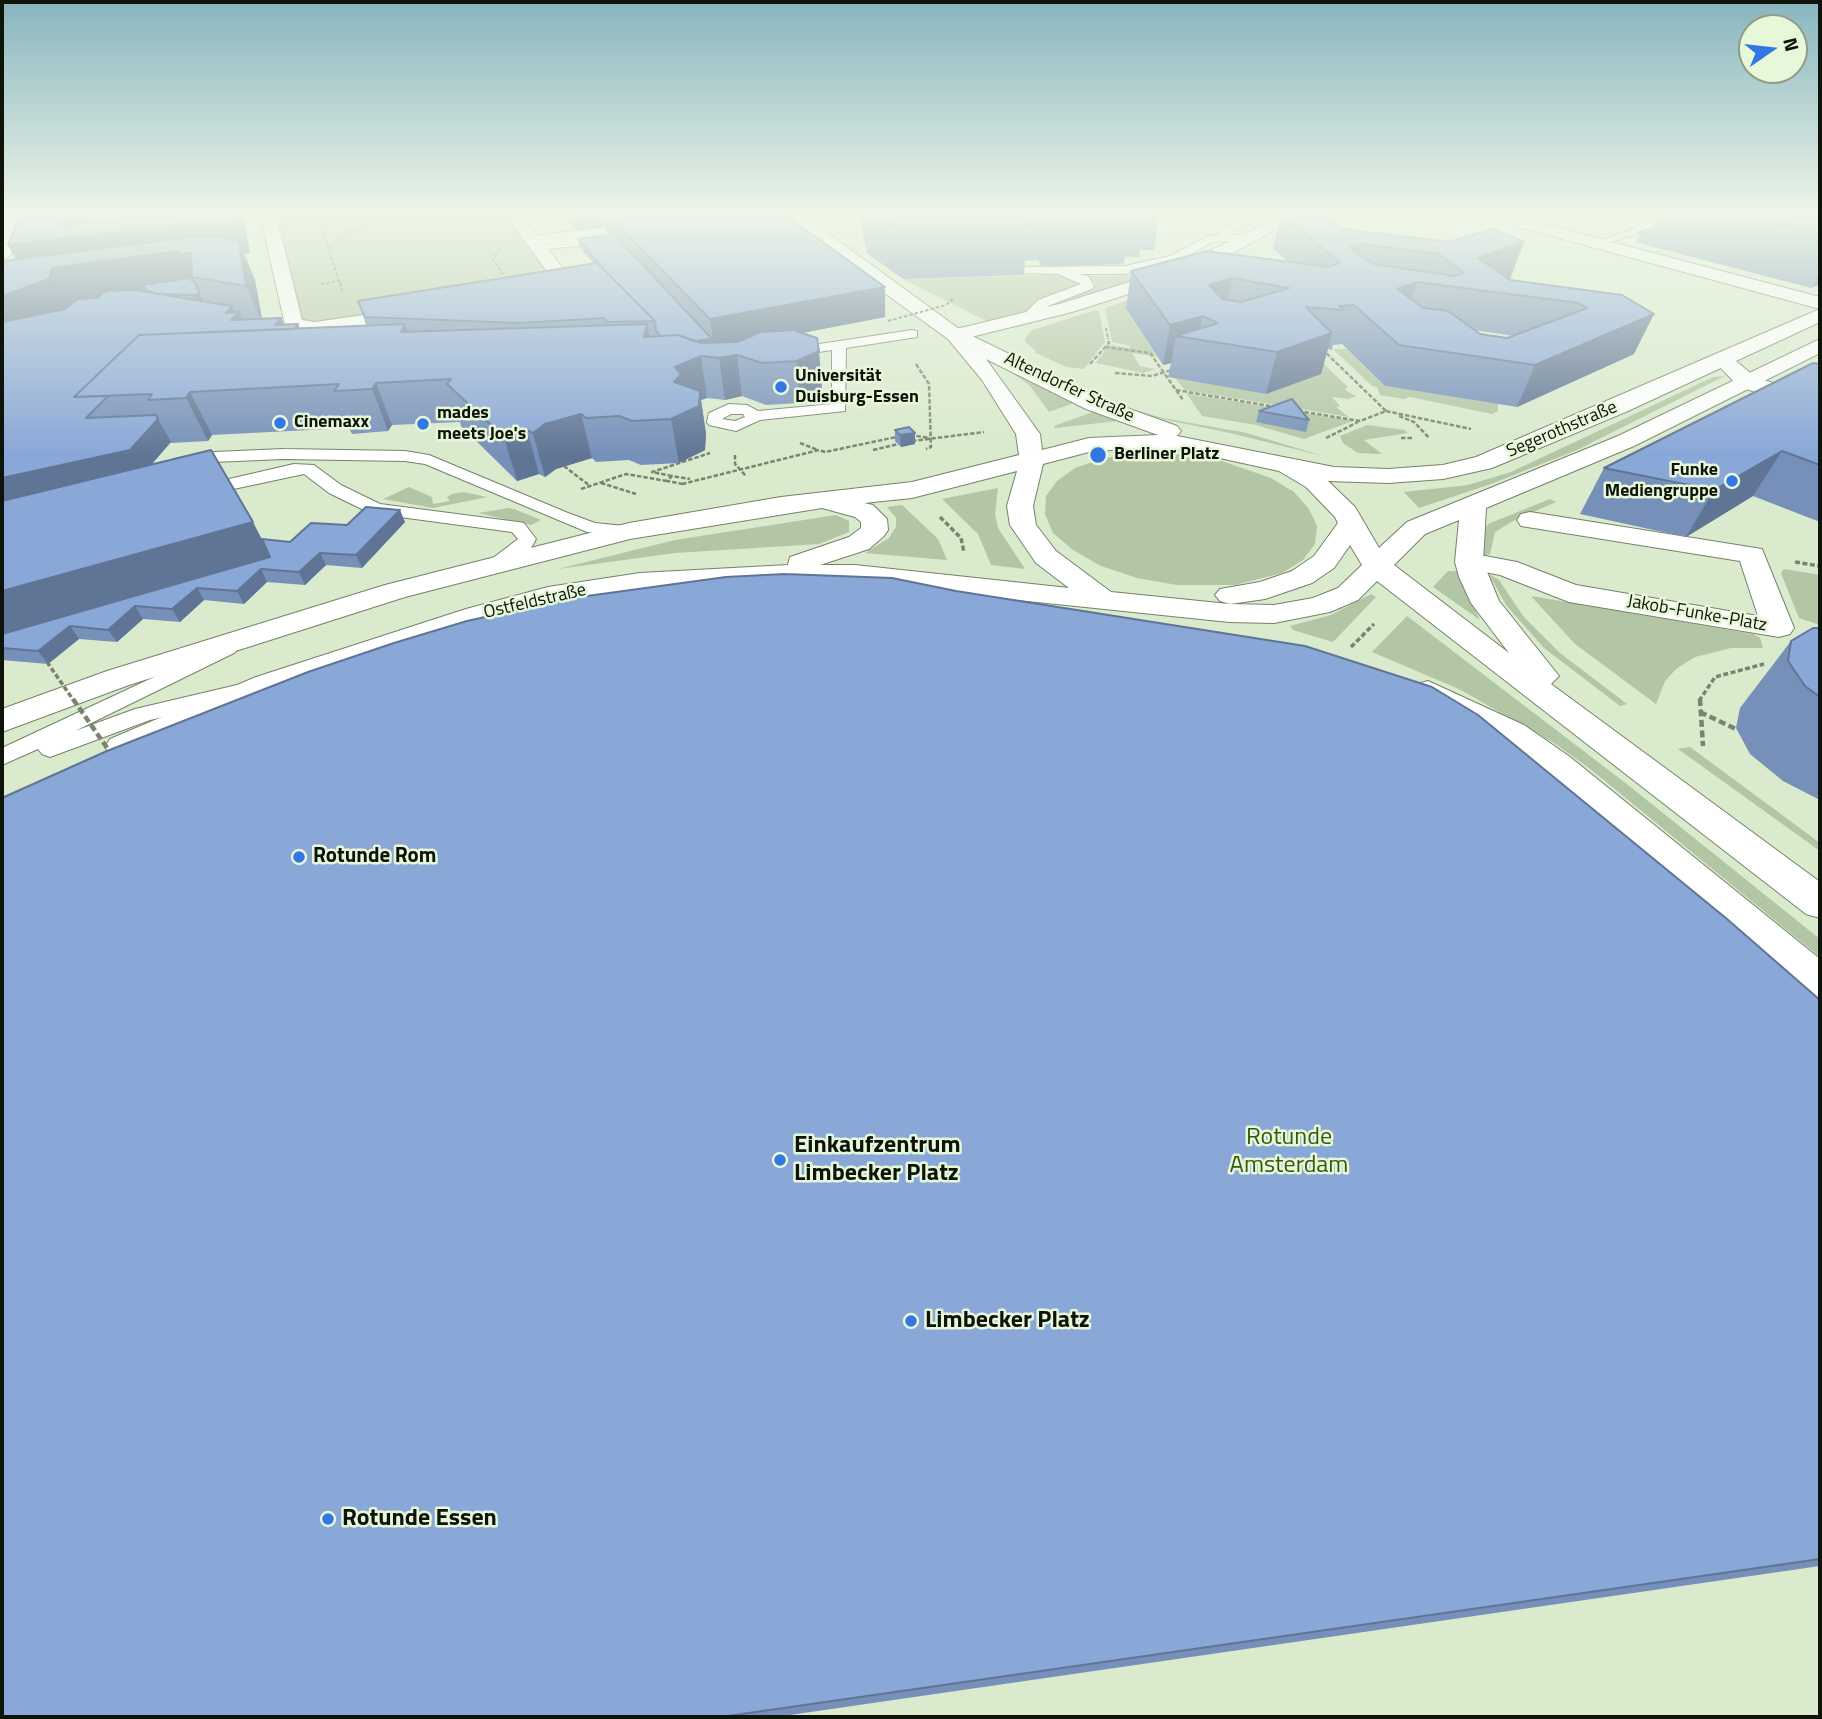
<!DOCTYPE html>
<html>
<head>
<meta charset="utf-8">
<style>
  body { margin:0 }
  #map { position:relative; width:1822px; height:1719px; overflow:hidden; background:#d9eacd; font-family:"Titillium Web",sans-serif }
  canvas { display:block }
  .frame { position:absolute; inset:0; border:4px solid #0f140a; pointer-events:none }
  .north { position:absolute; left:1738px; top:14px; width:70px; height:70px; box-sizing:border-box; background:#e6f7da; border:2px solid #909c87; border-radius:50%; rotate:76deg; font-size:19px; font-weight:700; line-height:28px; text-align:center; color:#0f140a }
  .north::after { content:''; display:block; margin:auto; width:24px; height:32px; background:#3377e5; clip-path:polygon(50% 0,100% 100%,50% 72%,0 100%) }
</style>
</head>
<body>
<div id="map">
<canvas width="1822" height="1719"></canvas>
<div class="frame"></div>
<div class="north">N</div>
</div>
<script>
const ctx = document.querySelector('canvas').getContext('2d');
ctx.lineJoin = 'round';
function fillPath(path, color) {
  ctx.fillStyle = color;
  ctx.fill(path, 'evenodd');
}
function poly(rows) {
  const path = new Path2D();
  for (const r of rows) {
    path.moveTo(r[0], r[1]);
    for (let i = 2; i < r.length; i += 2) path.lineTo(r[i], r[i + 1]);
  }
  return path;
}
function trace(path, color, width, dash) {
  ctx.strokeStyle = color;
  ctx.lineWidth = width;
  ctx.lineCap = dash ? 'butt' : 'round';
  ctx.setLineDash(dash || []);
  ctx.stroke(path);
}
function drawText(font, color, halo, rows, align = 'center') {
  ctx.font = font + ' "Titillium Web",sans-serif';
  ctx.lineWidth = 5;
  ctx.setLineDash([]);
  ctx.textBaseline = 'middle';
  ctx.strokeStyle = halo;
  ctx.fillStyle = color;
  for (const [text, x, y, turn = 0] of rows) {
    ctx.save();
    ctx.translate(x, y);
    ctx.rotate((+turn || 0) * Math.PI / 180);
    ctx.textAlign = isNaN(turn) ? turn : align;
    if (halo) ctx.strokeText(text, 0, 0);
    ctx.fillText(text, 0, 0);
    ctx.restore();
  }
}
fillPath(poly([
  [268,215,512,215,562,282,298,327,276,257],
  [1151,270,1141,278,1063,304,1052,304,1094,287,1095,283,1084,276,1129,275],
  [1048,275,1064,276,1077,282,1078,286,1024,313,986,321,903,279],
  [1179,283,1126,310,1157,357,1132,353,1140,366,1156,369,1143,373,1096,363,1109,345,1129,348,1131,346,1112,342,1105,308],
  [1096,310,1099,311,1105,342,1084,369,1066,367,1034,352,1036,351,1026,343,1025,338,1032,330],
  [1333,349,1347,349,1385,386,1498,404,1498,411,1492,414,1410,397,1404,399,1380,395,1377,387,1372,386],
  [1310,351,1348,387,1345,389,1348,392,1356,396,1349,399,1332,397,1340,406,1336,407,1349,417,1185,390,1175,378,1267,394,1320,374],
  [1002,365,1074,403,1049,412,1030,386],
  [1725,376,1577,450,1491,484,1419,508,1404,492,1468,485,1511,472,1713,377],
  [1186,393,1190,394,1353,421,1304,439,1256,425,1202,416],
  [1114,404,1163,418,1247,433,1323,456,1230,433,1137,414],
  [1093,412,1118,421,1055,428,1054,426],
  [1367,425,1405,430,1408,433,1364,440,1382,454,1358,453,1343,443,1340,436],
  [1131,453,1164,452,1213,458,1271,478,1294,492,1309,509,1317,526,1315,544,1303,560,1282,573,1235,585,1177,585,1137,578,1101,566,1073,550,1053,533,1045,514,1046,496,1057,481,1075,468,1101,459],
  [409,487,432,497,433,504,450,501,447,497,452,494,464,492,487,497,433,508,383,499],
  [998,488,995,514,998,528,1025,569,991,565,978,534,942,499],
  [1550,499,1556,502,1515,520,1495,532,1490,554,1482,556,1482,535,1488,524],
  [902,505,938,539,947,560,865,553,889,538,896,527,896,518,887,507],
  [509,508,514,509,541,520,531,525,478,513],
  [836,515,849,521,849,532,819,544,675,553,558,569,675,540],
  [1784,569,1820,575,1820,625,1799,618,1781,573],
  [1448,571,1457,571,1480,620,1433,587],
  [1489,574,1499,580,1523,616,1560,653,1627,704,1620,706,1544,648,1506,605],
  [1371,594,1376,597,1333,642,1293,630,1290,626,1331,615],
  [1531,596,1753,634,1760,638,1763,648,1731,648,1695,657,1676,669,1665,681,1656,704,1575,644],
  [1407,616,1628,785,1820,939,1820,957,1589,768,1554,743,1459,689,1372,652],
  [1690,747,1820,843,1820,851,1678,749]
]), '#b2c5a5');
const service = poly([
  [1251,215,1264,215,1229,235,1255,234,1261,237,1259,239,1212,242,1178,261,1125,274,1079,274,1088,276,1094,286,1092,289,1048,306,1034,319,1022,316,1038,300,1081,284,1058,274,1017,273,1017,267,1125,266,1170,256,1206,237,1218,235,1222,229,1251,215],
  [1673,215,1688,215,1603,245,1593,243,1673,215],
  [586,238,603,246,597,249,585,245,538,250,532,247,586,238],
  [912,330,917,331,917,337,846,348,845,411,760,420,736,431,709,425,707,422,709,413,729,404,747,405,758,411,832,404,832,350,785,357,780,356,780,350,912,330],
  [731,414,743,414,745,417,735,421,722,419,731,414],
  [283,449,405,451,429,455,568,513,595,523,635,527,638,531,629,536,587,532,425,464,405,461,283,459,214,462,180,468,172,463,174,459,214,452,283,449],
  [294,464,314,465,341,485,380,504,518,522,524,523,536,539,530,550,507,566,493,566,490,562,493,558,518,539,512,532,370,513,329,493,304,474,196,497,187,492,190,488,294,464],
  [227,643,238,649,234,653,75,731,135,709,237,685,245,687,248,692,245,697,150,720,50,757,42,754,38,749,2,765,2,748,227,643]
]);
const pedestrian = poly([
  [684,215,724,215,716,220,534,246,526,241,534,236,684,215],
  [1530,512,1762,549,1794,628,1790,634,1779,637,1569,602,1500,575,1475,570,1471,564,1475,558,1485,556,1517,562,1576,585,1758,616,1740,561,1521,526,1517,520,1521,514,1530,512]
]);
const minor = poly([
  [7,215,23,215,11,255,2,260,2,231,7,215],
  [260,215,276,215,302,320,315,322,418,307,428,313,418,319,315,334,286,329,260,215],
  [506,215,522,215,573,282,559,296,533,301,524,295,526,291,547,287,554,281,506,215],
  [1282,215,1302,215,1220,260,1151,287,1072,312,955,341,945,335,948,331,1059,304,1139,279,1208,252,1282,215],
  [1483,215,1509,215,1820,297,1820,309,1485,218,1483,215],
  [1723,354,1730,356,1755,377,1797,391,1820,393,1820,407,1795,404,1739,387,1713,360,1723,354]
]);
const secondary = poly([
  [786,215,803,215,962,331,1102,399,1177,426,1181,431,1177,436,1334,467,1388,469,1443,465,1476,457,1820,309,1820,322,1628,411,1492,468,1443,479,1388,483,1328,481,1355,507,1379,548,1407,522,1618,436,1820,339,1820,353,1634,446,1486,508,1483,562,1499,601,1559,676,1551,684,1820,882,1820,918,1806,914,1377,581,1358,600,1330,612,1274,623,1229,622,855,583,748,583,640,591,550,604,488,621,278,691,134,755,122,758,110,755,105,747,110,739,256,677,466,609,548,587,640,573,788,565,790,557,849,537,861,528,861,522,855,517,822,508,630,539,405,597,129,685,2,732,2,709,107,671,385,585,629,523,781,497,912,482,1019,455,1016,434,982,380,948,339,832,255,786,215],
  [986,359,1086,409,1158,435,1089,438,1042,450,1040,434,986,359],
  [1133,448,1183,450,1279,471,1306,487,1335,517,1338,523,1314,556,1292,571,1260,582,1220,589,1215,595,1220,601,1230,604,1265,599,1312,583,1334,568,1350,545,1362,565,1338,588,1313,598,1274,605,1229,604,1111,592,1056,551,1036,525,1033,506,1043,464,1089,452,1133,448],
  [1017,471,1007,506,1010,525,1036,563,1069,588,855,565,820,565,869,549,884,536,888,530,887,519,873,505,864,503,912,498,1017,471],
  [1459,520,1455,562,1459,577,1471,603,1509,653,1394,565,1425,534,1459,520],
  [1428,681,1524,725,1570,757,1820,959,1820,1000,1805,995,1546,773,1500,741,1417,698,1412,691,1417,684,1428,681]
]);
trace(service, '#748369', 2);
trace(pedestrian, '#748369', 2);
trace(minor, '#748369', 2);
trace(secondary, '#748369', 2);
trace(poly([
  [317,215,343,292],
  [327,247,378,215],
  [500,249,493,259,506,279],
  [321,284,340,281],
  [1106,328,1108,339]
]), '#798470', 2, [3.5, 2]);
trace(poly([
  [1105,347,1150,353,1183,400],
  [916,364,929,384,931,447,926,449],
  [1090,364,1109,343,1108,338],
  [1115,373,1152,376,1175,369],
  [1176,390,1276,407],
  [1298,411,1360,421,1386,411,1323,350],
  [1386,411,1471,429],
  [1399,416,1414,422,1429,438],
  [910,435,930,438],
  [1326,438,1358,422],
  [1401,438,1412,438],
  [912,441,984,432],
  [800,443,818,450],
  [873,450,903,443],
  [735,455,735,464,746,476],
  [564,466,590,486],
  [672,476,652,472,710,453],
  [601,483,636,494],
  [682,484,819,450,825,452,901,436],
  [683,484,667,481,672,476,690,479],
  [581,489,626,474,667,481]
]), '#798470', 2.5, [4.5, 2]);
trace(poly([
  [940,517,961,538,964,552],
  [1795,562,1820,566],
  [1351,647,1374,624],
  [1699,701,1715,677,1764,664]
]), '#798470', 3.5, [5, 2.5]);
trace(poly([
  [1700,699,1703,746],
  [1700,712,1736,729]
]), '#798470', 4.5, [7, 3.5]);
fillPath(service, '#fff');
fillPath(pedestrian, '#fff');
fillPath(minor, '#fff');
fillPath(secondary, '#fff');
trace(poly([
  [888,321,946,305,954,298]
]), '#798470', 2, [3.5, 2]);
trace(poly([
  [47,662,74,701]
]), '#798470', 3.5, [5, 2.5]);
trace(poly([
  [73,699,112,755]
]), '#798470', 4.5, [7, 3.5]);
fillPath(poly([
  [19,215,112,215,93,217,95,221,250,253,244,254,255,280,262,319,281,318,284,325,300,328,366,325,358,301,593,263,580,248,578,239,608,235,605,227,578,231,561,215,785,215,885,287,885,317,801,333,819,351,822,392,800,403,766,405,742,396,725,400,707,398,701,400,706,434,705,450,679,463,641,465,629,460,596,462,592,458,556,469,545,477,539,474,517,481,461,426,460,422,392,425,388,431,352,434,349,428,212,435,208,441,171,443,171,442,152,464,262,539,290,542,347,525,405,522,362,568,326,565,305,585,267,582,244,604,204,600,180,622,143,619,117,642,79,639,48,664,2,660,2,264,16,259,8,245],
  [859,215,1159,215,1154,250,1140,250,1139,257,1125,257,1124,264,1042,267,1038,260,1025,261,1024,275,903,279,867,253],
  [1281,215,1325,215,1343,229,1449,242,1524,242,1510,279,1509,279,1622,295,1634,354,1517,407,1385,386,1342,344,1333,345,1332,350,1328,349,1321,374,1266,394,1168,377,1171,363,1163,365,1126,309,1131,271,1288,262,1273,248],
  [1474,330,1514,336,1507,338,1480,334],
  [1658,215,1820,215,1820,284,1811,288,1635,242,1639,232,1652,228],
  [1820,364,1820,522,1753,496,1686,537,1580,514,1604,468],
  [1259,411,1309,420,1306,432,1256,422],
  [895,430,915,433,915,444,901,447,895,441],
  [1820,628,1820,800,1783,781,1750,754,1736,728,1740,708,1791,641],
  [1820,1000,1820,1566,776,1717,2,1717]
]), '#7690b9');
fillPath(poly([
  [64,215,112,215,93,217,95,222,244,215,250,253,244,254,255,280,263,324,246,286,192,277,198,291,143,285,148,295,71,318,2,322,2,296,29,282,8,245,61,226],
  [575,215,603,215,605,227,578,231],
  [1524,242,1510,279,1477,290,1477,258],
  [1362,244,1351,280,1349,247],
  [1820,273,1820,284,1811,288],
  [1232,278,1224,317,1209,285],
  [1417,282,1404,321,1397,289],
  [885,287,885,317,714,350,710,319],
  [200,294,205,304,196,305,192,295],
  [232,306,236,315,239,312,248,333,241,341,226,313],
  [1654,314,1634,354,1517,407,1535,365],
  [1203,316,1198,340,1176,336,1171,363,1163,365,1170,325],
  [281,318,289,336,298,324,306,345,294,363,285,342,283,342,275,325],
  [405,324,419,364,401,332],
  [647,324,654,364,644,337],
  [1332,333,1321,374,1266,394,1277,352],
  [712,339,714,350,667,343],
  [819,351,822,392,800,403,797,361],
  [737,355,742,396,725,400,719,358],
  [701,356,707,398,701,400,706,434,705,450,679,463,671,419,675,367],
  [376,383,392,425,388,431,372,389],
  [190,392,212,435,208,441,186,398],
  [581,414,592,458,556,469,545,477,533,433,545,424],
  [158,419,171,442,143,474,2,506,2,478],
  [527,430,539,474,517,481,504,437],
  [915,433,915,444,901,447,900,435],
  [1782,451,1753,496,1686,537,1714,490],
  [400,510,405,522,362,568,356,555],
  [253,522,277,569,261,569,267,582,244,604,237,591,197,588,204,600,180,622,172,609,135,606,143,619,117,642,108,630,70,626,79,639,48,664,38,651,2,648,2,591],
  [320,553,326,565,305,585,299,572]
]), '#607596');
const building = poly([
  [19,215,64,215,61,226,94,221,155,215,235,215,235,218,8,245,19,215],
  [608,215,785,215,885,287,710,319,608,215],
  [880,215,1021,215,1027,226,903,229,880,215],
  [1044,215,1130,215,1131,216,1046,218,1044,215],
  [1283,215,1325,215,1343,229,1449,242,1493,229,1524,242,1477,258,1510,280,1622,295,1654,314,1535,365,1399,345,1354,305,1339,306,1344,310,1306,307,1332,333,1277,352,1176,336,1218,323,1203,316,1170,325,1131,271,1207,251,1328,267,1340,263,1283,215],
  [1362,244,1439,254,1464,273,1454,276,1373,264,1349,247,1362,244],
  [1232,278,1289,288,1241,302,1222,299,1209,285,1232,278],
  [1417,282,1579,303,1587,308,1507,338,1480,334,1448,311,1423,308,1397,289,1417,282],
  [1743,215,1820,215,1820,233,1743,215],
  [1652,228,1649,235,1639,232,1652,228],
  [614,234,712,339,694,341,678,335,661,336,656,331,655,321,606,272,578,239,614,234],
  [191,237,226,238,239,243,246,286,192,277,191,253,179,254,179,251,52,268,49,279,2,296,2,264,3,261,191,237],
  [597,263,655,321,607,322,604,318,520,323,365,317,358,301,597,263],
  [190,278,192,281,194,281,200,294,192,295,157,294,146,290,143,285,190,278],
  [135,290,232,306,226,313,239,312,231,320,281,318,275,325,298,324,294,329,139,335,74,397,108,396,86,418,156,415,158,419,130,450,2,478,2,322,65,309,78,299,97,298,106,291,135,290],
  [405,324,401,332,647,324,644,337,678,335,701,343,737,342,761,332,793,330,817,338,819,351,797,361,762,363,737,355,719,358,701,356,675,367,681,374,674,382,700,391,699,406,671,419,632,421,619,416,586,418,581,414,545,424,533,433,527,430,504,437,447,384,451,379,376,383,372,389,334,391,339,384,190,392,186,398,148,400,152,394,74,397,139,335,405,324],
  [1813,363,1820,364,1820,465,1782,451,1714,490,1604,468,1813,363],
  [1292,399,1309,420,1259,411,1292,399],
  [909,427,915,433,900,435,895,430,909,427],
  [211,450,253,522,2,591,2,501,211,450],
  [366,507,400,510,356,555,320,553,299,572,261,569,237,591,197,588,172,609,135,606,108,630,70,626,38,651,2,648,2,634,270,557,262,539,290,542,311,523,347,525,366,507],
  [785,574,892,578,956,591,1305,646,1432,687,1478,715,1727,919,1820,1000,1820,1559,721,1717,2,1717,2,798,107,751,308,672,394,643,467,621,565,599,726,577,785,574],
  [1813,628,1820,628,1820,697,1805,686,1788,661,1791,641,1813,628]
]);
fillPath(building, '#89a7d7');
trace(building, '#607596', 2);
const sky = ctx.createLinearGradient(0, 0, 0, 456);
sky.addColorStop(0, '#88b5bf');
sky.addColorStop(0.47, '#eef6e8');
sky.addColorStop(1, '#eef6e800');
ctx.fillStyle = sky;
ctx.fillRect(0, 0, 1822, 456);
for (const [x, y, r, color] of [
  [781,387,7,"#3377e5"],
  [280,423,7,"#3377e5"],
  [423,424,7,"#3377e5"],
  [1098,455,9,"#3377e5"],
  [1732,481,7,"#3377e5"],
  [299,857,7,"#3377e5"],
  [780,1160,7,"#3377e5"],
  [911,1321,7,"#3377e5"],
  [328,1519,7,"#3377e5"]
]) {
  const dot = new Path2D();
  dot.arc(x, y, r, 0, 2 * Math.PI);
  ctx.fillStyle = color;
  ctx.fill(dot);
  trace(dot, '#e6f7da', 2.5);
}
drawText('bold 18px', '#0f140a', '#e6f7da', [
  ["Universität",795,377],
  ["Duisburg-Essen",795,398],
  ["mades",437,414],
  ["meets Joe's",437,435],
  ["Cinemaxx",294,423],
  ["Berliner Platz",1114,455],
  ["Funke",1718,471,"right"],
  ["Mediengruppe",1718,492,"right"]
], 'left');
drawText('18px', '#0f140a', '#e6f7da', [
  ["Altendorfer Straße",1069,388,25],
  ["Segerothstraße",1562,430,-23],
  ["Ostfeldstraße",535,602,-13],
  ["Jakob-Funke-Platz",1697,614,10]
]);
drawText('bold 21px', '#0f140a', '#e6f7da', [
  ["Rotunde Rom",313,857]
], 'left');
drawText('24px', '#35580c', '#e6f7da', [
  ["Rotunde",1289,1138],
  ["Amsterdam",1289,1166]
]);
drawText('bold 24px', '#0f140a', '#e6f7da', [
  ["Einkaufzentrum",794,1146],
  ["Limbecker Platz",794,1174],
  ["Limbecker Platz",925,1321],
  ["Rotunde Essen",342,1519]
], 'left');
</script>
</body>
</html>
